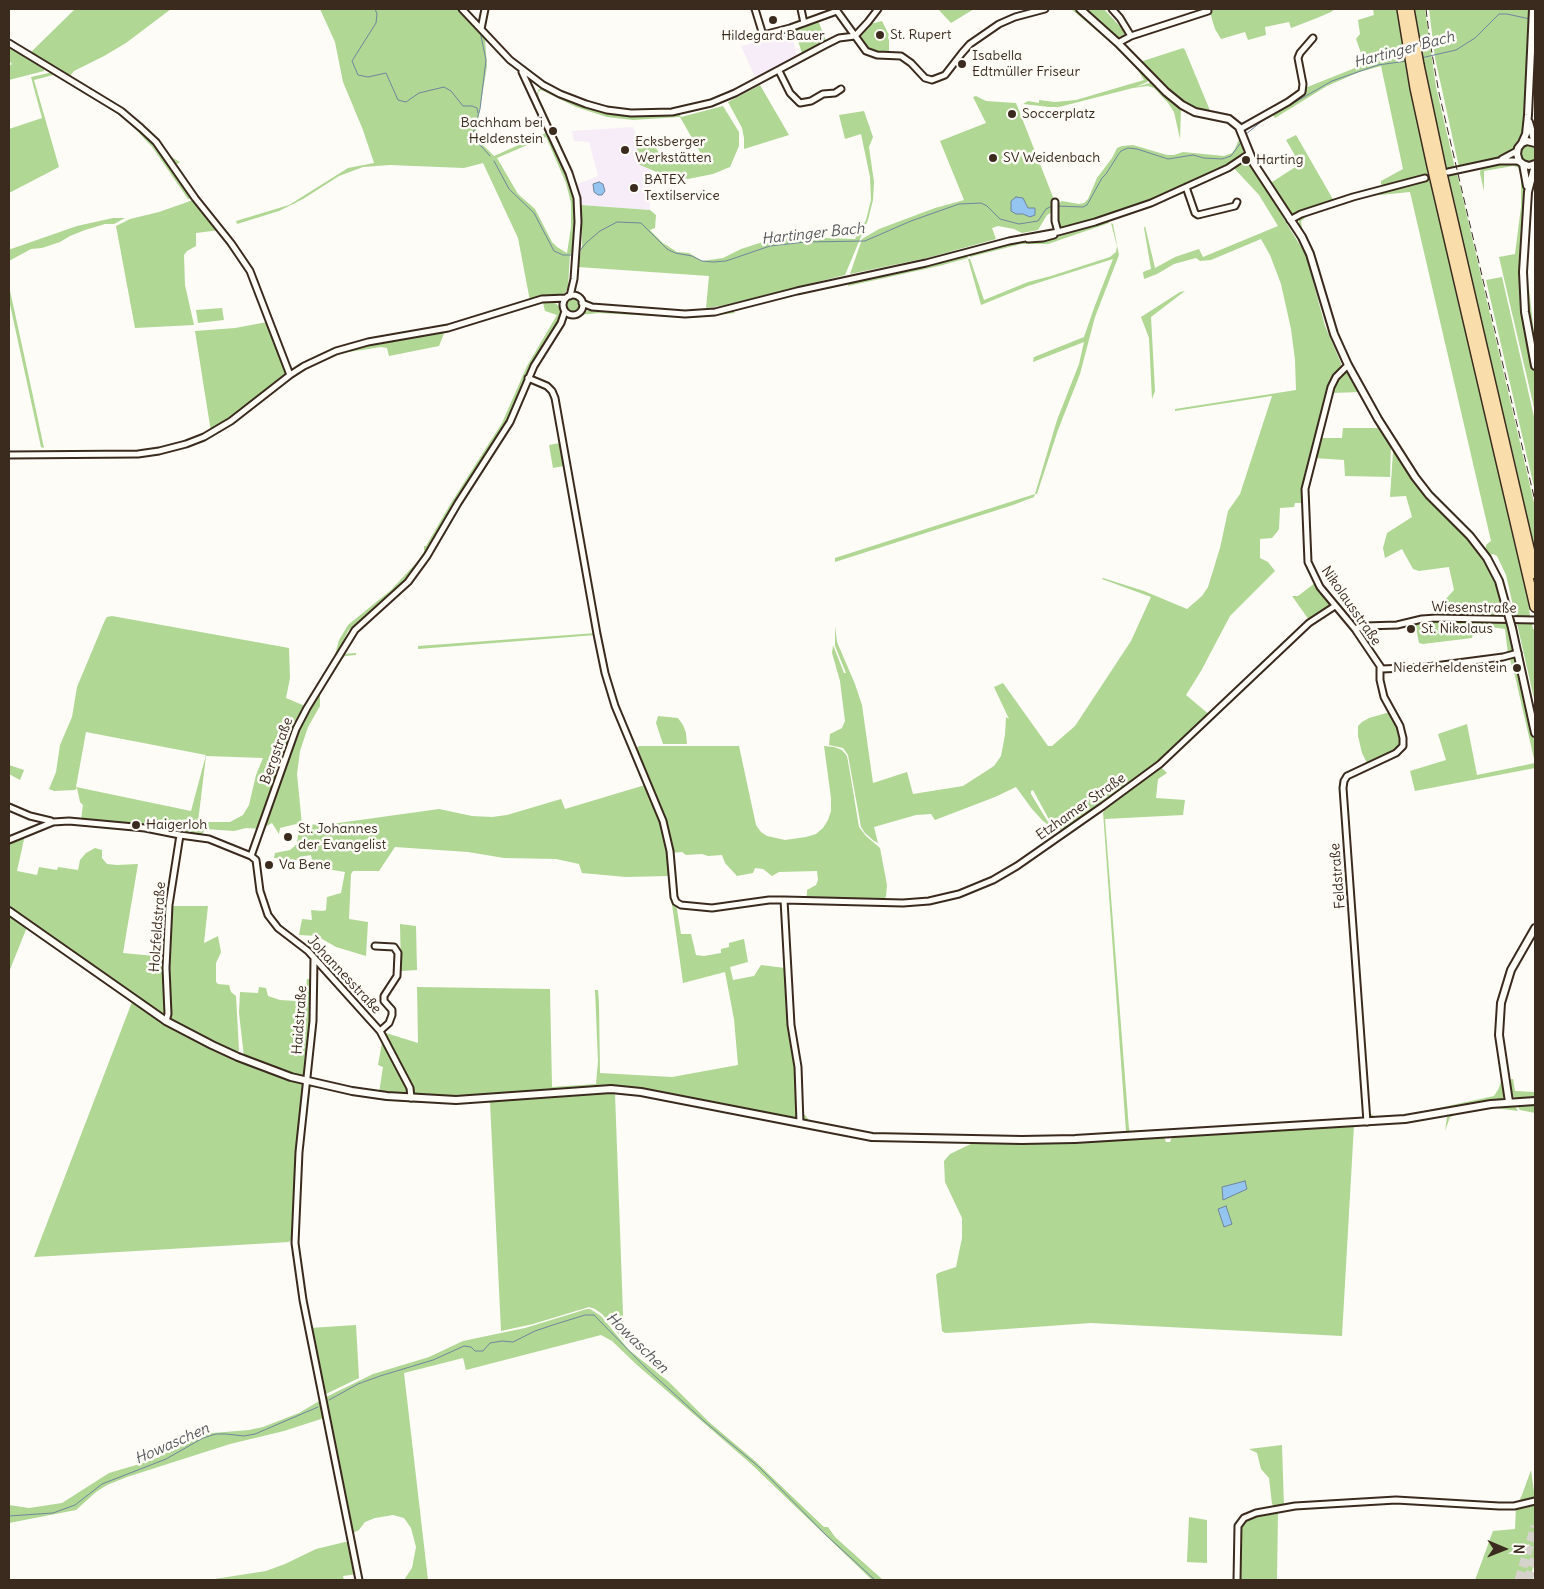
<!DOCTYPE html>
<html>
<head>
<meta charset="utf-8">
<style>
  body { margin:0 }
  #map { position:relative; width:1544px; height:1589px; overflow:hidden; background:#fdfcf7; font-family:Delius,sans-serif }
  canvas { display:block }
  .frame { position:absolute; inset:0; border:10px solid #3b2a1e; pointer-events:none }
  .north { position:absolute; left:1479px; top:1524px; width:50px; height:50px; -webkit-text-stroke:4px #fdfcf7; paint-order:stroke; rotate:91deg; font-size:14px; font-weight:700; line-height:20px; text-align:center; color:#3b2a1e }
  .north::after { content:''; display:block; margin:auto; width:18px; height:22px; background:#3b2a1e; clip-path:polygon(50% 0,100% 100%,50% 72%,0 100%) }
</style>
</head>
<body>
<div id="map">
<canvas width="1544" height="1589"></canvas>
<div class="frame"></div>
<div class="north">N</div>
</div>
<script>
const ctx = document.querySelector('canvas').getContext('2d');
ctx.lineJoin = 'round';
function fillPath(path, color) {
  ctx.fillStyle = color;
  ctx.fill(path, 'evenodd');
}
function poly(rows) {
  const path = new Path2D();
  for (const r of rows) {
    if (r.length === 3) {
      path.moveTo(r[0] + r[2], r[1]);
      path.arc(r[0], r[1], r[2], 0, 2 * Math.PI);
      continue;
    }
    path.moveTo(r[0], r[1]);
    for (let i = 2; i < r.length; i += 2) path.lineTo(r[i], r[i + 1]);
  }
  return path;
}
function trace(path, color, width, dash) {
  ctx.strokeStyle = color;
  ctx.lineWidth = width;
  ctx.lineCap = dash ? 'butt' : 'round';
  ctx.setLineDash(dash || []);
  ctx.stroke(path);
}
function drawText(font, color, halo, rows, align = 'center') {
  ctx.font = font + ' Delius,sans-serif';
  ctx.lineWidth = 5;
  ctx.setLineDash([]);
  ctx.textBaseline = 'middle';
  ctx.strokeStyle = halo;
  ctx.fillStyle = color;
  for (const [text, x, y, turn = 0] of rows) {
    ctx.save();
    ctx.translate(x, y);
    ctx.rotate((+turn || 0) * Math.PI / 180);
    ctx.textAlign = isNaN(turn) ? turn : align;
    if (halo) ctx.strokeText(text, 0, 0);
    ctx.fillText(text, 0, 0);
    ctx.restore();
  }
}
fillPath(poly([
  [790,31,798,58,756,79,741,46,765,40],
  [633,127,636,135,638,164,650,168,650,210,581,205,575,185,598,176,589,142,574,141,572,131]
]), '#f6edf8');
fillPath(poly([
  [75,9,171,9,126,43,104,56,74,71,69,77,29,54],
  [320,9,460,9,477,28,485,38,487,66,476,132,476,137,478,140,494,156,548,132,571,186,575,201,576,230,574,253,570,254,568,287,565,293,557,296,530,301,518,238,483,163,464,168,390,165,363,167,339,176,303,199,279,211,237,224,236,221,289,205,348,168,374,163,363,130,343,82,335,42],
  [546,137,566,183,571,203,571,227,567,253,557,247,552,242,535,209,518,194,497,158],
  [938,9,974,9,951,23],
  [1071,9,1076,9,1110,39,1149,80,1147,82,1136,87,1153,82,1181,109,1180,139,1174,112,1168,103,1154,88,1148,86,1133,88,1059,107,1049,107,1023,104,1028,101,1039,103,1039,100,1055,102,1076,100,1144,80,1137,69,1116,47],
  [1084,9,1104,9,1126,33,1117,39],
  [1209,9,1335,9,1331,12,1317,18,1291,28,1289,22,1265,27,1266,35,1248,40,1245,32,1221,39,1215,29],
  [1373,9,1399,9,1429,174,1383,186,1381,184,1381,181,1403,169,1381,66,1359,72,1327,86,1275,118,1272,114,1305,88,1365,64,1356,39,1360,34,1358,20,1374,15],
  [1414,9,1425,9,1436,87,1455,168,1447,170,1417,33],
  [1429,9,1531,9,1525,90,1525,129,1521,140,1511,152,1491,160,1459,167,1435,58],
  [818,20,826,41,802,53,794,29],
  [882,21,889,35,889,52,871,52,867,50,861,43,861,36,870,24],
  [9,44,44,66,44,71,9,80,9,66,12,64,9,61],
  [1183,48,1185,50,1211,113,1193,109,1179,102,1140,62],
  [53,72,122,114,166,154,180,162,173,167,193,198,188,199,153,148,127,120,70,83,53,75,34,80,59,167,9,193,9,129,42,118,31,77],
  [760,85,789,135,744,149,744,138,742,128,728,102],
  [544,87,609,112,679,113,681,117,723,106,739,132,739,146,730,167,713,174,688,179,659,173,638,164,636,135,651,139,664,162,701,154,680,117,633,120,607,117,576,107,541,90,538,92,539,98,560,143,558,144,536,95,539,89],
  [976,96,986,101,1016,103,1053,197,1054,211,1047,215,1038,230,1022,233,1014,229,998,226,992,228,996,239,927,258,850,274,862,239,879,229,935,208,964,200,940,141,986,123,973,97],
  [864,111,873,137,869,147,874,182,873,200,868,220,845,275,721,306,706,308,709,276,578,267,582,245,581,205,650,210,656,215,655,228,650,230,663,243,677,252,689,253,702,261,723,258,741,249,794,232,825,238,855,239,866,220,871,200,870,177,861,134,845,139,839,115],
  [1296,135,1334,201,1295,214,1290,214,1269,184,1300,164,1286,140],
  [1239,139,1243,147,1243,154,1228,165,1137,206,1067,227,1061,228,1058,225,1058,204,1062,201,1079,204,1084,203,1088,199,1097,178,1112,158,1117,148,1122,146,1133,145,1167,155,1174,155,1183,152,1224,156,1232,153,1235,149],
  [1528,144,1535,146,1535,161,1527,163,1522,160,1520,155,1521,149],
  [1245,160,1249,162,1306,255,1325,326,1341,363,1341,367,1334,377,1328,393,1306,474,1303,503,1295,503,1294,507,1280,508,1279,529,1277,532,1272,538,1260,539,1260,558,1268,562,1275,571,1230,616,1201,671,1186,695,1211,716,1144,775,1065,830,1061,830,1052,825,1033,790,1031,791,1031,794,1051,827,1043,821,1032,809,1016,787,995,797,935,820,931,814,916,815,874,827,878,843,874,841,865,833,861,827,848,755,843,748,829,745,830,734,842,728,845,721,840,681,832,653,833,645,844,673,846,673,835,646,835,626,837,642,855,684,862,705,873,783,907,772,913,794,963,786,994,766,1001,756,1005,735,1006,717,1009,719,994,687,1003,683,1048,746,1052,746,1075,726,1131,641,1151,597,1102,579,1103,578,1144,591,1187,609,1202,596,1208,587,1220,548,1228,511,1240,494,1272,396,1175,411,1175,409,1296,390,1295,360,1291,329,1281,284,1270,255,1261,239,1211,260,1200,261,1196,258,1174,264,1157,274,1144,279,1143,272,1151,269,1144,228,1145,226,1155,268,1175,257,1199,249,1203,257,1278,226,1259,195,1233,167],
  [1503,163,1519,165,1525,182,1521,234,1528,235,1528,280,1535,341,1535,412,1499,257,1515,254,1521,207,1521,174,1518,167,1513,166,1484,171,1484,191,1480,173,1481,167],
  [1457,173,1535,507,1535,554,1448,175],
  [1430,179,1519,557,1531,609,1529,610,1533,629,1535,630,1535,703,1506,575,1497,556,1493,554,1490,555,1490,557,1485,552,1486,545,1491,541,1410,192,1370,196,1352,201,1310,214,1301,221,1302,228,1317,262,1326,296,1325,297,1299,227,1299,218,1306,214,1382,191],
  [196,199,220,230,196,233,196,246,187,251,184,255,185,285,194,325,135,328,116,226,130,219,159,212],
  [113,218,125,218,114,224,105,224,85,230,70,236,60,242,42,248,31,249,9,261,9,249,11,249,77,226],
  [1108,221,1109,223,1048,244,1021,244,970,257,970,253,1009,243,1048,240],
  [1111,223,1113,224,1119,255,1095,317,1080,374,1058,430,1037,494,1035,494,1034,497,1013,505,835,562,835,558,1035,494,1057,420,1079,364,1084,342,1033,362,1034,357,1084,337,1094,308,1113,259,1028,286,981,305,968,259,970,259,984,300,1028,282,1051,276,1110,257,1116,252,1117,246],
  [966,254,968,258,939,266,848,286,849,282],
  [1502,277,1535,421,1535,491,1486,280],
  [9,286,28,373,44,448,41,447,9,300],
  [1185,291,1151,317,1155,391,1152,399,1149,338,1141,317,1180,292],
  [573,305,6],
  [542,302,555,303,561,308,560,318,508,420,495,443,426,554,409,577,348,631,337,655,335,655,339,640,348,625,391,590,418,561,424,552,424,546,426,546,451,503,502,423,527,366,557,315,545,311,543,303,470,325,445,331,439,346,389,356,387,348,381,347,349,352,326,358,357,346,502,314],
  [222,308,224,320,198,323,196,310],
  [597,310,689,316,709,315,733,310,735,313,693,318,599,313,579,315,587,311],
  [267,322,286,371,285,377,238,414,211,432,195,331,235,328],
  [1344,372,1348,372,1352,376,1361,392,1331,393,1335,381],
  [1343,428,1381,428,1391,445,1390,477,1345,476,1344,460,1314,458,1319,438,1342,438],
  [560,443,564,466,553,468,549,445],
  [1393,452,1395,452,1479,550,1499,587,1514,649,1512,652,1508,654,1505,629,1476,625,1472,638,1423,644,1419,643,1415,622,1484,617,1445,615,1443,602,1454,590,1449,567,1419,571,1413,569,1402,549,1385,558,1383,548,1387,533,1412,517,1406,496,1390,497],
  [1315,583,1330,603,1330,606,1328,609,1309,620,1292,596,1298,596],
  [112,616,289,648,290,678,286,698,305,706,311,704,343,654,356,653,356,655,345,656,343,658,320,693,320,706,308,727,300,751,297,774,302,825,331,824,439,809,472,816,492,817,507,815,561,799,565,809,645,785,646,788,649,788,664,830,681,934,691,934,696,955,704,956,721,953,721,949,729,947,729,943,744,939,748,962,730,967,733,980,754,976,761,965,785,968,800,1109,809,1120,819,1125,799,1127,644,1096,615,1093,624,1341,602,1314,595,1309,589,1307,533,1324,501,1331,490,1102,419,1103,380,1100,314,1087,308,1088,312,1085,381,1098,419,1101,438,1102,463,1097,426,1097,416,1095,384,1035,386,1033,418,1043,417,987,550,989,552,1087,596,1084,598,1061,595,990,598,990,599,1003,600,1073,672,1077,738,1065,734,1019,725,972,683,983,668,876,626,877,582,873,579,864,556,859,504,858,468,852,395,847,379,871,353,871,351,874,349,919,368,922,366,956,336,947,317,936,299,935,302,919,312,920,311,910,323,911,326,910,327,897,341,893,345,872,313,867,311,855,300,857,296,860,274,858,275,853,290,850,297,844,299,826,296,824,280,828,279,834,272,823,261,829,246,828,234,831,205,829,201,836,81,820,83,805,80,802,77,788,75,790,54,791,49,789,56,772,60,745,72,717,77,687,105,620,107,617],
  [86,732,206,755,191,811,76,787],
  [206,756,263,758,256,775,249,805,243,815,230,822,198,822],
  [596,633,596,635,418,649,418,646],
  [1516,657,1535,744,1535,768,1415,791,1410,771,1446,760,1438,734,1467,724,1477,775,1535,763,1515,676,1510,660],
  [1390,712,1400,729,1402,744,1400,749,1368,765,1362,753,1358,736,1358,726,1362,722,1369,718],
  [658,716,678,718,683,725,686,733,687,744,663,744,656,723],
  [639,746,739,746,756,825,761,832,767,836,785,840,806,837,816,834,823,828,828,820,831,811,831,798,824,746,834,747,842,750,847,756,849,767,859,827,866,836,880,848,887,885,886,897,880,901,803,900,807,895,807,890,816,885,818,880,817,871,779,872,772,876,763,869,755,868,753,873,737,876,725,863,722,855,708,856,702,854,686,855,682,852,671,853,656,797,635,749],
  [9,765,24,770,20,780,9,774],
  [1160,766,1167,773,1158,779,1156,798,1185,800,1183,815,1105,819,1129,1129,1130,1131,1338,1120,1362,1118,1365,1115,1364,1119,1131,1133,1126,1132,1103,812,1104,812,1105,808],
  [25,835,17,871,37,875,39,867,57,870,58,867,78,870,80,860,86,853,95,848,102,850,102,858,107,864,117,865,138,864,123,953,165,957,166,1014,163,1015,102,974,9,906,9,842],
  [171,906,208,906,204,943,218,936,221,952,216,963,216,982,218,984,229,985,231,992,236,996,239,1050,237,1053,234,1054,172,1021,171,1018,167,972],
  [9,916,27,927,9,972],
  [400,924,416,926,417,970,401,971],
  [307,979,313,979,313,1013,307,1071,304,1077,302,1078,244,1057,239,1013,240,992,258,993,259,987,266,988,268,996,280,1000,296,1001,299,995,304,994,306,989],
  [1499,992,1501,992,1498,1005,1505,1093,1503,1098,1501,1100,1411,1116,1370,1118,1368,1112,1374,1116,1406,1115,1494,1096,1499,1088,1501,1081,1495,1030],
  [132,1002,177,1030,209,1047,267,1072,303,1083,304,1086,291,1240,289,1242,34,1257],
  [383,1037,408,1090,404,1095,379,1093,383,1067,378,1065],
  [1513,1079,1515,1091,1535,1092,1535,1098,1519,1099,1512,1096,1507,1080],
  [1535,1103,1535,1113,1520,1110,1518,1107,1518,1104],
  [1514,1104,1518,1111,1495,1108,1458,1114,1450,1117,1445,1131,1447,1117,1454,1113],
  [1354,1125,1342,1336,1091,1323,964,1332,945,1333,942,1331,936,1275,938,1273,956,1267,962,1238,962,1218,945,1182,944,1161,950,1154,975,1142,1164,1137,1166,1142,1170,1142,1172,1137,1176,1135],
  [587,1309,590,1309,601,1316,629,1350,669,1382,709,1422,755,1461,824,1527,828,1527,835,1537,883,1580,872,1580,750,1463,637,1365,612,1341,601,1335,466,1370,463,1358,404,1373,428,1580,404,1580,412,1568,416,1547,411,1528,404,1518,393,1515,375,1518,365,1522,359,1530,351,1534,324,1398,373,1374,429,1357,463,1341,525,1328],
  [356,1325,359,1378,324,1395,310,1328],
  [321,1400,324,1418,284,1431,230,1444,127,1477,107,1485,96,1492,76,1510,9,1523,9,1505,29,1508,62,1503,109,1473,153,1460,200,1434,202,1436,212,1433,249,1430,263,1427,299,1413],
  [1282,1445,1284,1507,1276,1508,1272,1504,1269,1478,1261,1469,1257,1453,1249,1449],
  [1531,1470,1535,1499,1518,1503,1522,1495],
  [1535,1503,1535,1559,1530,1580,1475,1580,1493,1531,1515,1529,1516,1507],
  [1278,1511,1277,1580,1238,1580,1240,1526,1249,1517],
  [1189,1517,1207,1520,1207,1563,1187,1562],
  [345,1542,349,1543,357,1574,343,1576,344,1580,208,1580,266,1571,285,1564,316,1549]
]), '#b0d794');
const water = poly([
  [599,182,603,184,605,191,602,195,598,195,594,192,593,184,599,182],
  [1016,197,1023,198,1028,208,1035,208,1035,215,1030,217,1023,214,1016,214,1011,211,1011,201,1016,197],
  [1245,1181,1247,1189,1223,1200,1222,1187,1245,1181],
  [1226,1206,1232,1224,1224,1227,1218,1209,1226,1206]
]);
fillPath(water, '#94c4f0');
trace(water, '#70869c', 1);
trace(poly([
  [375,9,377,14,376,23,352,61,358,75,368,77,386,73,398,100,406,102,419,93,444,87,451,91,463,106,472,106,477,108,478,113],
  [481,36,486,60,480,109,473,134,475,139,490,156],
  [1421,58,1456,50,1475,38,1499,14,1507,14,1530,19],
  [1245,135,1262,121,1332,81,1378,65,1407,61],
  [494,161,509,189,534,213,554,251,563,255,573,255],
  [1056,206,1083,207,1087,205,1102,178,1106,174,1118,155,1121,151,1128,148,1137,149,1168,159,1193,155,1204,158,1222,159,1231,156,1242,141],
  [577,254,587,242,600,231,617,222,641,223,667,249,675,253,692,256,702,261,713,262,726,261,770,246,805,242,865,241,911,221,959,204,981,203,987,206,1000,219,1019,224,1038,221,1046,209,1052,206],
  [329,1400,358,1384,380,1376,433,1360,464,1346,471,1347,475,1351,483,1351,490,1343,502,1341,513,1342,535,1331,556,1324,585,1315,594,1315,646,1368,705,1422,759,1467,826,1535,875,1580],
  [9,1516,53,1513,75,1505,102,1484,166,1459,203,1438,216,1434,226,1434,244,1436,255,1434,318,1407]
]), '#70869c', 1);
trace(poly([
  [1519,1580,1535,1526],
  [1528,1580,1535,1557]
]), '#d6d2cc', 9, [9, 4.5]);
const minor = poly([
  [462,9,510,60,543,85,560,94,586,104,607,110,631,113,672,112,711,103,735,93,825,45,839,38,855,36],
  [755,9,763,35,790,28,837,11,866,51,877,55,901,56,911,63,925,78,932,80,945,75,962,53,970,44,999,24,1015,17,1045,9],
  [801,9,804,23],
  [1112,9,1120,18,1131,36],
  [481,29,485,9],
  [855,36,868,22,878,9],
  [9,43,121,111,141,128,156,142,195,198,231,243,250,271,290,375],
  [1118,43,1131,36,1208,11,1207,9],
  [779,71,790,93,800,103,811,101,823,94,835,93,841,89],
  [522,72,569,173,577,198,578,222,574,279,570,296],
  [1240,129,1288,102,1302,92,1303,84,1298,58,1300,53,1313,38],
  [1502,159,1517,151],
  [1448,172,1499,161,1519,161],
  [1186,187,1195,213,1198,215,1235,206,1237,202],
  [1055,202,1055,221,1058,232],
  [1290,220,1301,214,1353,197,1425,178],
  [1028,239,1043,238,1054,235],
  [573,305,10],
  [582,303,592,307,685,314,715,312,797,291,926,263,1009,241,1058,232,1095,222,1151,203,1228,168,1249,154],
  [1348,365,1336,377,1331,387,1305,489,1308,562,1320,587,1355,629,1382,669,1427,667,1503,657,1518,653],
  [528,378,547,386,552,391,555,398,597,634,605,673,615,706,663,821,670,851,674,897,676,902,681,905,712,908,769,900,784,900,791,1025,798,1067,800,1123],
  [9,455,138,454,159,451,186,444,204,437,231,421,290,375,304,366,336,351,368,342,448,328,542,299,566,298],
  [1355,629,1365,626,1397,625,1422,619,1436,618,1535,620],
  [9,807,30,816,51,821],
  [9,840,53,822,69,821,145,828,180,835,209,839,251,856,256,860,260,891,268,915,278,928,308,951,380,1031,410,1088,411,1098],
  [251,856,296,729,307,708,355,630,408,582,427,556,458,503,510,422,534,366,561,323,565,311],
  [784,900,903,903,929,901,959,894,993,880,1017,866,1103,806,1160,764,1309,623,1335,606],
  [375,946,394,947,398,953,397,976,384,996,384,1001,392,1010,392,1015,389,1023,380,1031],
  [314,959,313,1021,299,1152,295,1243,303,1300,359,1580],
  [166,1021,168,1014,166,968,169,905,180,835],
  [1367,1122,1343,788,1344,781,1347,776,1396,753,1403,746,1403,738,1400,726,1384,697,1380,680,1380,668],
  [1237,1580,1238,1526,1244,1518,1256,1513,1295,1506,1396,1500,1499,1506,1514,1506,1535,1501]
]);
const tertiary = poly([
  [1080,9,1118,43,1166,92,1182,105,1195,112,1229,119,1239,127,1254,164,1302,237,1310,254,1334,334,1348,365,1378,419,1415,477,1429,495,1470,536,1487,558,1499,581,1507,610],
  [1529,122,1535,143],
  [1522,143,1526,134,1528,115,1533,9],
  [1535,143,1527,141,1522,143,1518,148,1517,154,1519,161,1523,164,1529,166,1535,164],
  [1523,164,1527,186],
  [1535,165,1528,192,1523,272,1525,312,1535,366],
  [1512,628,1535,733],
  [9,911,166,1021,212,1045,238,1057,291,1077,352,1091,387,1096,456,1100,611,1089,641,1092,872,1137,1022,1140,1075,1139,1405,1119,1491,1104,1535,1101],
  [1509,1102,1499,1035,1501,1003,1511,970,1535,928]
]);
const motorway = poly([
  [1402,9,1415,88,1432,166,1535,607],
  [1409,9,1419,65,1443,178,1535,574]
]);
trace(minor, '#3b2a1e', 9);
trace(tertiary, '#3b2a1e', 10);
trace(motorway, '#3b2a1e', 12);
trace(minor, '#fdfcf7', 5);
trace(tertiary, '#fdfcf7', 6);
trace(motorway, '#f9deab', 9);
trace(poly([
  [1426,9,1430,42,1439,93,1535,501]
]), '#3b2a1e', 1, [8, 4]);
const tertiaryBridge = poly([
  [1507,610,1512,628]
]);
trace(tertiaryBridge, '#3b2a1e', 10, []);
trace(tertiaryBridge, '#fdfcf7', 6);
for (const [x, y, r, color] of [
  [773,20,5,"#3b2a1e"],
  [880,35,5,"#3b2a1e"],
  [962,64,5,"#3b2a1e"],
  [1012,114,5,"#3b2a1e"],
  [553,131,5,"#3b2a1e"],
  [625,150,5,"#3b2a1e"],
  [993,158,5,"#3b2a1e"],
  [1246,160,5,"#3b2a1e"],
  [634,188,5,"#3b2a1e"],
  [1411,629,5,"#3b2a1e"],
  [1517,668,5,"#3b2a1e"],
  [136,825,5,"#3b2a1e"],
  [288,837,5,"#3b2a1e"],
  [269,865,5,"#3b2a1e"]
]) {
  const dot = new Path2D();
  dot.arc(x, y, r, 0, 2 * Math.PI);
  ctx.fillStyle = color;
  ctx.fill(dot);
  trace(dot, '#fdfcf7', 2);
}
drawText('14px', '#3b2a1e', '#fdfcf7', [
  ["St. Rupert",890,35],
  ["Hildegard Bauer",773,36,"center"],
  ["Isabella",972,56],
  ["Edtmüller Friseur",972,72],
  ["Soccerplatz",1022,114],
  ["Bachham bei",543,123,"right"],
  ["Heldenstein",543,139,"right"],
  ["Ecksberger",635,142],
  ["Werkstätten",635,158],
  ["SV Weidenbach",1003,158],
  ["Harting",1256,160],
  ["BATEX",644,180],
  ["Textilservice",644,196],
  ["St. Nikolaus",1421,629],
  ["Niederheldenstein",1507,668,"right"],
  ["Haigerloh",146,825],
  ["St. Johannes",298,829],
  ["der Evangelist",298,845],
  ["Va Bene",279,865]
], 'left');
drawText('14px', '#3b2a1e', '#fdfcf7', [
  ["Nikolausstraße",1351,606,55],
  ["Wiesenstraße",1474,608,1],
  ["Bergstraße",277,751,-70],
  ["Etzhamer Straße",1081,807,-35],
  ["Feldstraße",1338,876,-95],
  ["Holzfeldstraße",158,927,-86],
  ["Johannesstraße",344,975,47],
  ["Haidstraße",300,1020,-86]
]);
drawText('italic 15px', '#56585d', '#fdfcf7', [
  ["Hartinger Bach",1404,50,-15],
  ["Hartinger Bach",813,234,-6],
  ["Howaschen",637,1343,44],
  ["Howaschen",172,1444,-24]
]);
</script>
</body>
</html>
